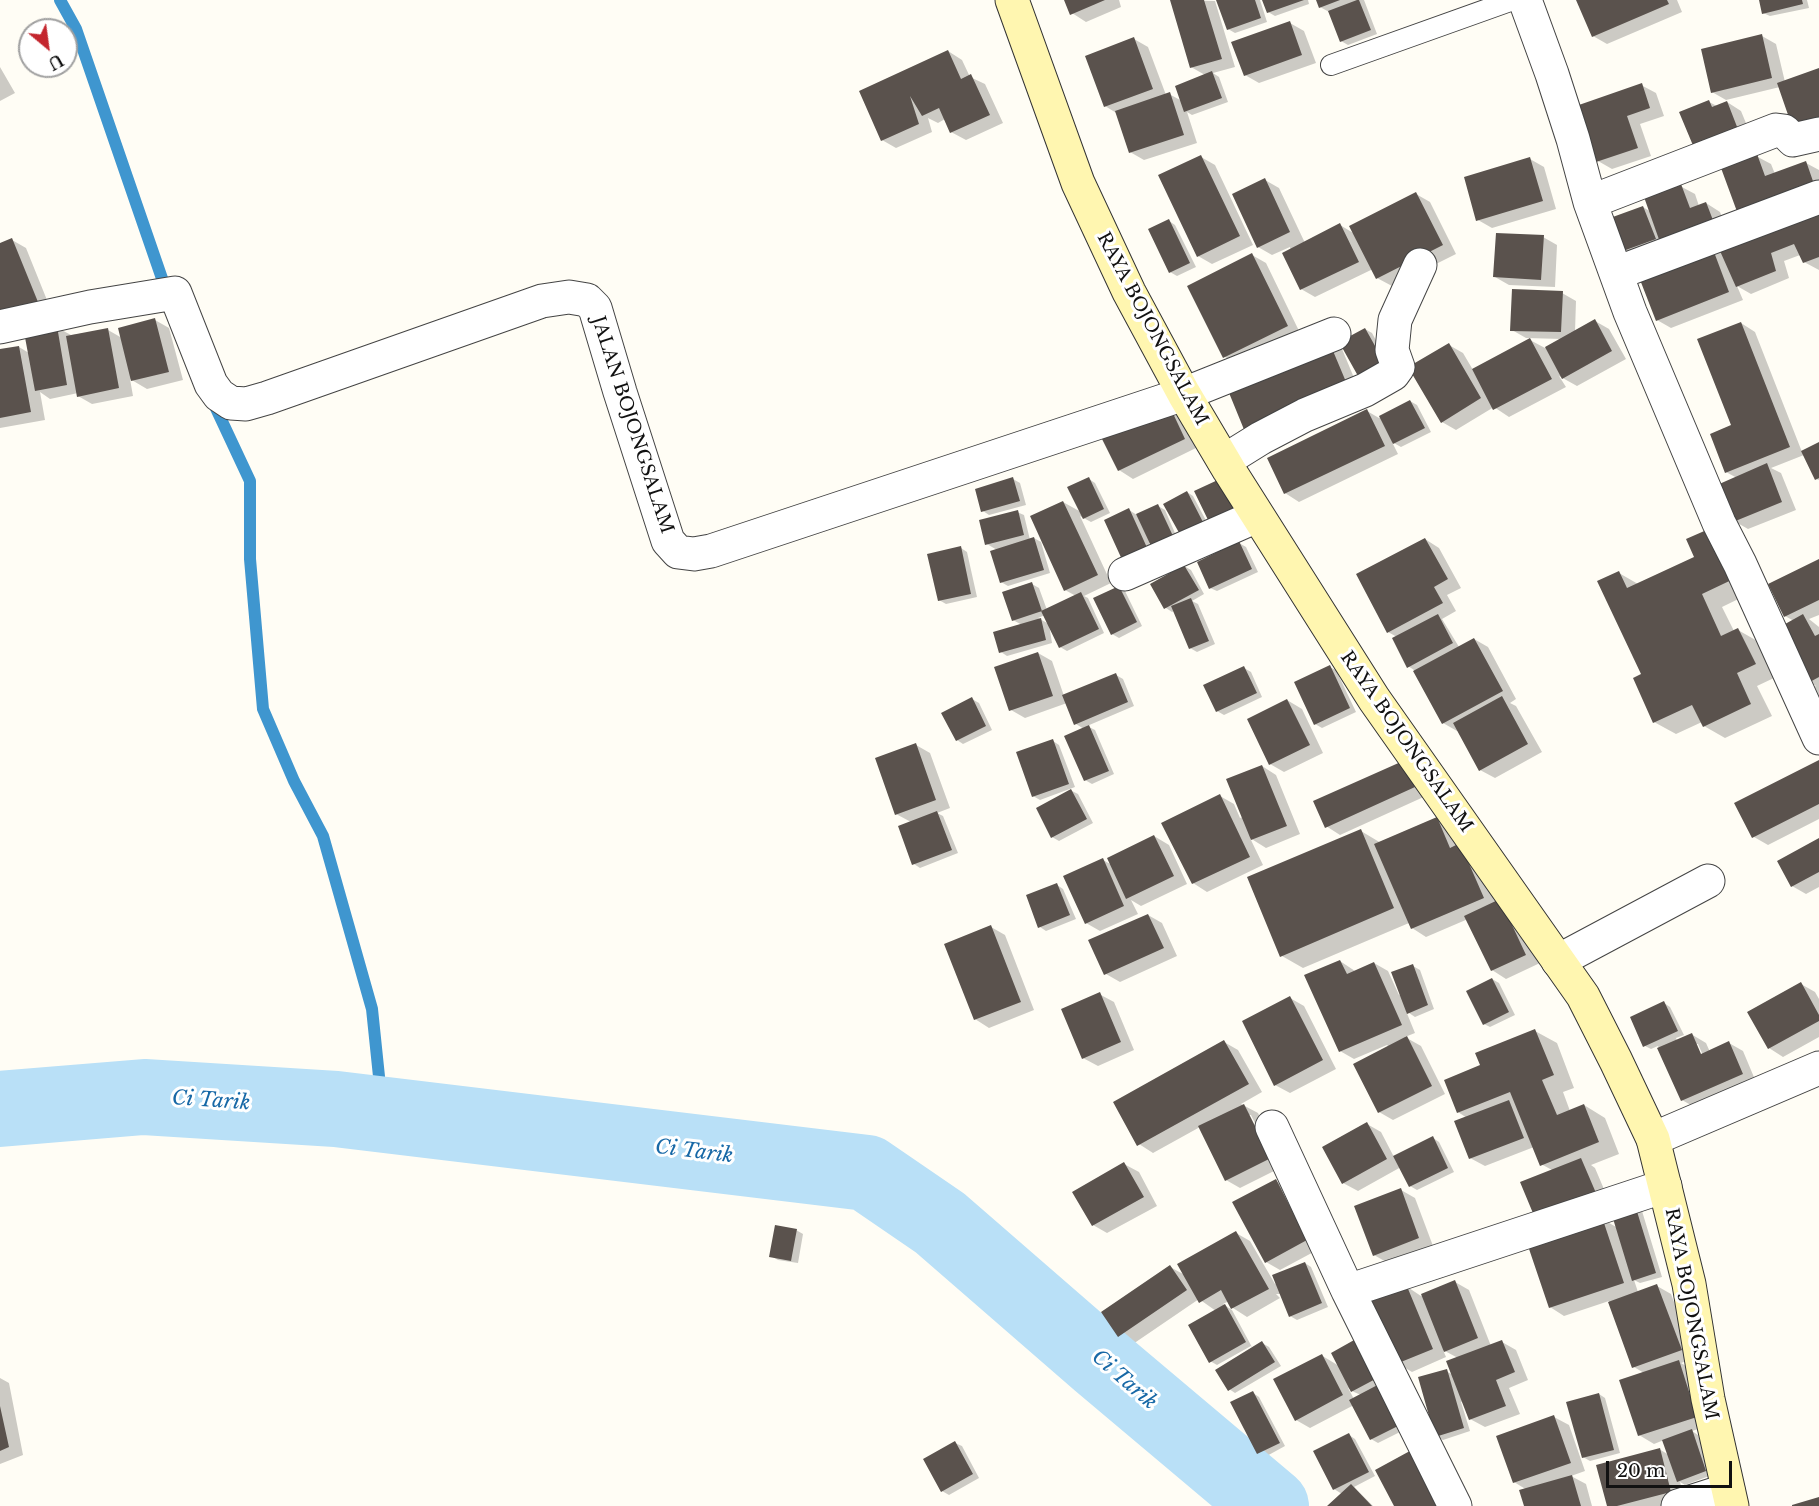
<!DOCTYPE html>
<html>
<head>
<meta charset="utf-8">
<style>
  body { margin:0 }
  #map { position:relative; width:1819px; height:1506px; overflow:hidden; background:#fffdf5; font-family:"Libre Baskerville",serif }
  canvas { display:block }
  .north { position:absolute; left:18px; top:18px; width:60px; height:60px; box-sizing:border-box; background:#fff; border:2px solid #a0a0a0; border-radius:50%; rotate:151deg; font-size:16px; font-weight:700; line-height:24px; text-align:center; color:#111 }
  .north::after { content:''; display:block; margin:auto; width:21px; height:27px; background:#c4262e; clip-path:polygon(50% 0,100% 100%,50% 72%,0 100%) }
  .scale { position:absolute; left:1606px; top:1461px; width:126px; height:27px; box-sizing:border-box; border:3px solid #111; border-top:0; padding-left:8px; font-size:18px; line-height:21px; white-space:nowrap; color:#111; -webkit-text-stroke:4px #fff; paint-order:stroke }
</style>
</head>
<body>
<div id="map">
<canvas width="1819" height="1506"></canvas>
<div class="north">U</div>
<div class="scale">20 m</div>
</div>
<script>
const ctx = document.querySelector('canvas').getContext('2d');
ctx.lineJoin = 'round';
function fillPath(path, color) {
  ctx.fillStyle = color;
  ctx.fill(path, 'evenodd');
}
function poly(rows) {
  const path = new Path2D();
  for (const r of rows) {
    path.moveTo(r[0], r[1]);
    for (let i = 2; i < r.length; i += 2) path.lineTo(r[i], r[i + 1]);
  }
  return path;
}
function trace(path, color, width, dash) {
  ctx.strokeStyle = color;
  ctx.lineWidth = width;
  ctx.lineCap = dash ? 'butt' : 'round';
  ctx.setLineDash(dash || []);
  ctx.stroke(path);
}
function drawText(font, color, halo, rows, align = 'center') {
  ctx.font = font + ' "Libre Baskerville",serif';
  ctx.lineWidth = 6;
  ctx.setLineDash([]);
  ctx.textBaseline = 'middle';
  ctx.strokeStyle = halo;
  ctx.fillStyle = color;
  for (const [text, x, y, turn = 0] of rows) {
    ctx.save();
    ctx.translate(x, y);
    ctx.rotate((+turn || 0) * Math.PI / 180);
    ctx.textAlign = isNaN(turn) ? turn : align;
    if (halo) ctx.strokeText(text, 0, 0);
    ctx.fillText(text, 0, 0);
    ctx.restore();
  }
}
fillPath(poly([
  [1066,0,1119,0,1121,7,1086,22,1072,13],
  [1176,0,1215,1,1235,67,1213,73,1219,77,1228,102,1192,115,1187,112,1197,143,1144,160,1130,152,1118,114,1105,106,1134,39,1148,47,1166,95,1169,94,1182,101,1205,75,1191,67],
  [1218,0,1260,0,1267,22,1235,33,1228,29],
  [1264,0,1308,0,1309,4,1275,16,1268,12],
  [1317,0,1364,0,1377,34,1348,45,1341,41,1331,13,1320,7],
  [1578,0,1677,0,1682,12,1607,44,1593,36],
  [1760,0,1807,0,1809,8,1770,16,1763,13],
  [1290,23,1304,31,1316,63,1259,83,1245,75],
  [1762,36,1776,44,1785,82,1819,70,1780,87,1726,100,1712,92],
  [948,51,962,60,970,77,985,84,1003,123,966,140,951,132,945,119,938,123,928,118,932,132,896,148,882,140,861,91],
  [0,67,15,93,0,101],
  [1641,85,1656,93,1664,116,1640,124,1651,156,1612,169,1598,161],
  [1709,102,1717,106,1727,102,1741,111,1755,145,1712,162],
  [1756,156,1771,164,1775,174,1806,163,1819,170,1819,199,1740,216],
  [1201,157,1215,165,1253,245,1212,264,1198,256],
  [1530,159,1544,167,1556,209,1492,228,1478,220],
  [1265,180,1279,188,1305,243,1340,225,1355,234,1416,194,1430,202,1456,254,1392,286,1377,278,1373,269,1315,297,1301,289,1290,247,1272,255,1258,247],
  [1680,186,1695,194,1699,206,1706,203,1720,212,1730,238,1819,204,1819,270,1804,262,1800,255,1784,261,1789,278,1751,294,1737,286,1743,300,1671,328,1657,320,1631,254,1624,250,1643,207,1651,212],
  [1169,221,1175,225,1196,267,1177,276,1170,272],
  [1543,237,1557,245,1555,287,1509,285,1495,277],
  [12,240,26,248,51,310,0,310,0,245],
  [1252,255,1266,263,1301,335,1239,365,1225,357],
  [1562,293,1576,301,1575,332,1595,321,1609,329,1626,359,1577,386,1559,376,1566,387,1509,417,1494,407,1456,430,1442,422,1449,345,1463,353,1473,370,1530,340,1545,348,1562,339,1526,338,1512,330],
  [155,320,169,328,183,380,147,389,130,379,133,396,92,404,78,396,78,393,50,399,40,392,45,420,0,428,0,350,19,347,29,353,56,327,71,335,108,330,122,338],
  [1741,323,1755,332,1802,452,1819,443,1819,480,1816,479,1804,455,1771,468,1781,473,1796,510,1748,529,1734,521,1737,478,1726,472,1733,426],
  [1365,329,1372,333,1390,366,1366,379],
  [1328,341,1342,349,1362,397,1227,384],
  [1410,401,1417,405,1431,432,1401,447,1392,442,1398,454,1299,502,1285,493,1367,411,1379,418],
  [1169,408,1184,416,1198,447,1133,479,1119,470],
  [1013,479,1020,483,1026,505,989,515,983,511],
  [1089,479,1095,483,1110,513,1091,522,1080,516,1111,583,1084,596,1088,598,1104,633,1067,651,1060,647,1045,615,1038,618,1049,624,1052,643,1007,656,1001,652,1022,625,1013,620,1032,584,1039,588,1047,610,1076,596,1065,590,1063,502,1081,512],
  [1187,492,1193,496,1211,530,1190,541],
  [1158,506,1165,510,1178,540,1159,549,1149,543,1155,556,1132,567,1129,510,1137,515],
  [1017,512,1024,515,1030,540,1034,538,1041,542,1050,573,1008,586,1001,582,997,550,987,544],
  [1425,539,1439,548,1461,588,1447,595,1456,611,1442,619,1459,647,1474,639,1488,647,1516,699,1510,703,1516,706,1542,752,1495,778,1480,770,1459,730,1457,731,1443,723,1414,670,1408,666,1397,637,1388,632],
  [1239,543,1246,547,1258,572,1217,591,1210,588],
  [961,548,967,552,977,597,946,604,939,600],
  [1696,557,1763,587,1722,607,1734,631,1738,630,1759,642,1776,677,1757,686,1772,716,1725,738,1704,726,1702,722,1676,734,1654,722,1619,573,1638,584],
  [1819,561,1819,615,1809,619,1819,627,1819,713,1807,690,1816,686,1809,682,1794,621,1785,616],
  [1184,566,1191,570,1204,594,1192,601,1198,604,1215,644,1197,652,1190,648,1174,611,1172,612,1166,608,1152,584],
  [1119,588,1125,591,1142,626,1119,638,1112,634],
  [1038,653,1052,661,1064,696,1116,675,1123,679,1134,706,1087,726,1095,730,1114,774,1092,784,1085,780,1084,729,1076,724,1067,703,1025,718,1011,710],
  [1329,667,1336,670,1356,712,1322,728,1315,724],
  [1244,668,1251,672,1262,697,1224,715,1217,711],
  [972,699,979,703,992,730,963,744,957,740],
  [1287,700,1302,709,1323,753,1284,772,1270,764],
  [1053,741,1059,745,1075,787,1040,800,1033,796],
  [916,745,930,753,950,808,937,813,943,816,958,853,920,868,914,864,911,822,896,814],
  [1819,762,1819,819,1768,845,1754,837],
  [1403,763,1428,795,1340,835,1326,826],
  [1262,766,1276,775,1300,834,1266,848,1250,838,1263,865,1207,892,1193,883,1220,796,1234,804,1240,818,1243,817],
  [1070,790,1078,794,1093,823,1059,841,1052,837],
  [1437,819,1451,827,1475,853,1496,903,1514,909,1540,963,1506,979,1492,970,1468,919,1426,937,1412,928,1409,923,1303,968,1282,956,1361,831,1381,843],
  [1154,836,1169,845,1187,884,1141,906,1131,900,1138,914,1100,931,1086,923,1103,860,1112,865],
  [1819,839,1819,887,1806,894,1792,886],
  [1057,885,1063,889,1076,919,1046,931,1040,927],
  [1148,915,1162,923,1177,956,1120,982,1106,974],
  [991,927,1005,935,1034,1010,989,1028,975,1019],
  [1340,961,1355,971,1374,963,1388,971,1399,995,1401,994,1413,966,1420,970,1434,1009,1415,1017,1406,1011,1415,1033,1405,1037,1421,1046,1445,1094,1393,1120,1379,1112,1389,1047,1387,1045,1354,1059,1340,1051],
  [1492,979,1499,983,1515,1015,1490,1027,1484,1024],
  [1801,984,1815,992,1819,999,1819,1037,1783,1057,1769,1048,1749,1013],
  [1099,994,1114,1002,1134,1050,1098,1066,1083,1058],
  [1290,998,1304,1006,1336,1069,1290,1093,1275,1085],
  [1664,1003,1670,1007,1684,1035,1676,1038,1677,1041,1691,1034,1706,1043,1710,1052,1729,1043,1743,1051,1756,1082,1696,1108,1682,1100,1658,1046,1651,1049,1645,1046],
  [1695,1044,1698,1044,1705,1060,1703,1061],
  [1535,1031,1557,1043,1574,1088,1563,1092,1570,1111,1584,1105,1605,1118,1619,1154,1591,1165,1595,1168,1609,1201,1541,1164,1534,1147,1485,1166,1470,1158,1467,1118,1458,1112,1482,1066],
  [1224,1042,1238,1050,1262,1092,1241,1104,1258,1113,1284,1166,1240,1188,1226,1180,1200,1127,1153,1153,1139,1144],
  [1248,1115,1251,1115,1275,1164],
  [1367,1124,1381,1132,1394,1157,1433,1138,1439,1142,1454,1172,1417,1190,1410,1186,1401,1167,1358,1191,1343,1183],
  [1124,1164,1139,1172,1157,1206,1107,1233,1093,1225],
  [1276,1181,1290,1189,1321,1248,1280,1270,1266,1262],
  [1401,1190,1415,1198,1433,1246,1388,1263,1374,1255],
  [1642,1211,1662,1277,1640,1283,1634,1280,1638,1292,1657,1286,1671,1294,1695,1358,1681,1363,1693,1370,1711,1425,1692,1431,1698,1435,1712,1475,1685,1485,1680,1482,1685,1500,1660,1506,1609,1506,1659,1449,1669,1455,1664,1440,1654,1444,1639,1435,1644,1373,1634,1367,1609,1301,1564,1316,1550,1307,1602,1219,1618,1228,1613,1213],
  [796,1230,803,1234,798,1263,778,1260,771,1256],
  [1236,1233,1250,1241,1275,1284,1305,1263,1311,1267,1328,1307,1297,1320,1290,1316,1282,1294,1276,1294,1280,1298,1247,1317,1233,1308,1229,1301,1223,1304,1232,1310,1253,1349,1262,1343,1269,1347,1281,1366,1235,1393,1229,1389,1253,1349,1251,1346,1217,1365,1210,1361,1216,1311,1199,1299,1133,1344,1119,1336,1170,1267,1185,1275],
  [1455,1282,1469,1290,1491,1346,1502,1342,1516,1350,1528,1380,1509,1388,1520,1414,1485,1427,1470,1419,1463,1401,1461,1402,1470,1431,1443,1440,1436,1436,1446,1371,1453,1375,1458,1358,1443,1350,1446,1357,1412,1372,1397,1363,1406,1286,1421,1296],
  [1363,1337,1414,1425,1378,1443,1371,1439,1354,1405,1310,1428,1296,1420,1321,1355,1339,1366],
  [1348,1388,1354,1392,1361,1395,1354,1399],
  [0,1378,9,1383,23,1455,0,1464],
  [1253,1393,1259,1397,1285,1446,1265,1457,1258,1453],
  [1599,1394,1605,1398,1620,1453,1590,1461,1583,1457],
  [1554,1417,1569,1425,1585,1471,1571,1476,1586,1484,1592,1506,1525,1506,1527,1490,1514,1482],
  [1349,1435,1355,1439,1375,1476,1354,1487,1373,1506,1330,1506,1342,1494,1334,1489],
  [955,1443,962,1446,979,1478,949,1495,942,1491]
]), '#0003');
trace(poly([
  [60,0,76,29,167,293],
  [213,402,250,481,250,559,263,709,294,781,323,836,372,1009,383,1115]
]), '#3f96cf', 12);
trace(poly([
  [0,1109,144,1097,336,1109,867,1173,940,1223,1100,1362,1271,1506]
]), '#b9e0f7', 76);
fillPath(poly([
  [1064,0,1105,0,1070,15],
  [1170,0,1204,0,1222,59,1190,68],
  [1216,0,1255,0,1261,18,1227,30],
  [1262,0,1304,0,1267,13],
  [1316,0,1340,0,1319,8],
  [1357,0,1359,0,1371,30,1340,42,1328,11],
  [1576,0,1667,0,1669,4,1592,37],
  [1759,0,1802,0,1803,4,1762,14],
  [1290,21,1302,55,1244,76,1231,42],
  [1762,34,1772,78,1711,93,1701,49],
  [1134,37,1153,89,1104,107,1085,56],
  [948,50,961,79,971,74,990,115,950,133,939,108,922,116,910,96,919,124,881,141,859,91],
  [1819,68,1819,126,1795,135,1777,83],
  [1212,71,1222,98,1184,112,1175,86],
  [1642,83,1650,108,1627,116,1638,148,1596,162,1576,106],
  [1170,92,1184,135,1129,153,1115,111],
  [1709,100,1712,107,1727,101,1741,137,1697,155,1679,112],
  [1757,154,1765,176,1806,161,1815,187,1739,217,1721,168],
  [1201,155,1240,236,1197,257,1158,175],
  [1530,157,1543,201,1476,221,1464,177],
  [1265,178,1290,232,1257,248,1232,194],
  [1681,184,1690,208,1706,202,1716,228,1662,248,1644,197],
  [1416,192,1443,245,1376,279,1349,226],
  [1819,203,1819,257,1803,263,1794,244,1771,253,1776,271,1736,287,1716,242],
  [1643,206,1656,239,1623,251,1610,218],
  [1169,219,1190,263,1169,273,1148,229],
  [1340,223,1359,262,1300,290,1282,253],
  [1496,233,1544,235,1541,280,1493,277],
  [12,238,38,302,0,314,0,243],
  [1711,244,1729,292,1656,321,1637,272],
  [1252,253,1288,326,1223,358,1187,286],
  [1512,289,1563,291,1561,332,1510,331],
  [155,318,169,372,131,381,118,328],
  [1595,319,1612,351,1562,379,1545,347],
  [1741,322,1790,447,1725,473,1710,434,1731,425,1697,339],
  [57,326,67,385,35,391,24,332],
  [108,328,119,388,77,397,66,336],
  [1365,328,1384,362,1358,376,1339,342],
  [1530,338,1552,379,1493,410,1472,369],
  [1328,339,1349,389,1245,432,1225,383],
  [1449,343,1481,398,1441,423,1408,367],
  [19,346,31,412,0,418,0,349],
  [1410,400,1425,428,1393,444,1379,416],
  [1170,407,1185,439,1118,471,1102,439],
  [1367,409,1385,446,1284,494,1267,458],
  [1819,442,1819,478,1815,480,1801,451],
  [1767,463,1782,502,1733,522,1717,485],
  [1013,477,1020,501,981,512,975,489],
  [1089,477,1104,509,1083,519,1067,487],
  [1220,479,1236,511,1210,524,1194,491],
  [1187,491,1205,526,1182,538,1163,504],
  [1063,501,1098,575,1064,591,1030,516],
  [1158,504,1173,536,1151,546,1136,514],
  [1129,508,1149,552,1124,564,1104,520],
  [1018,510,1024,535,985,545,979,520],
  [1718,525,1742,575,1702,594,1721,636,1738,628,1756,664,1737,673,1751,704,1703,727,1692,705,1653,723,1633,678,1641,674,1597,581,1619,571,1627,588,1694,557,1686,539],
  [1034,537,1044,570,1000,583,990,551],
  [1425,538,1448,579,1434,587,1443,603,1387,633,1356,574],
  [1239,541,1252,569,1209,589,1197,562],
  [961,546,971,594,938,601,927,554],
  [1819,559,1819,600,1784,617,1768,584],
  [1184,565,1199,590,1164,609,1150,584],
  [1032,582,1042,611,1012,621,1002,592],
  [1119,586,1137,622,1111,635,1093,598],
  [1081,592,1099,629,1059,648,1041,611],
  [1191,598,1209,641,1189,649,1171,606],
  [1438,614,1453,643,1407,668,1392,638],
  [1803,614,1815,636,1819,634,1819,677,1808,683,1778,628],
  [1041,618,1046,640,999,653,993,632],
  [1474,638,1503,691,1442,724,1413,671],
  [1038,652,1053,696,1009,711,994,667],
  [1330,665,1350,708,1314,725,1294,682],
  [1244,666,1257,693,1216,712,1203,685],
  [1116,673,1128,702,1074,725,1062,695],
  [1502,696,1528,744,1479,771,1453,723],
  [972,697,986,726,956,741,941,713],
  [1287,699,1310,745,1269,765,1247,719],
  [1089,725,1109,771,1084,781,1064,736],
  [1053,739,1069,784,1032,797,1016,752],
  [916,743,936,800,895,815,875,758],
  [1819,760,1819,804,1752,838,1734,803],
  [1403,761,1415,787,1325,828,1313,801],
  [1262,765,1287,826,1251,840,1226,779],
  [1071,789,1087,819,1051,838,1036,808],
  [1220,794,1250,857,1192,884,1161,823],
  [937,811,952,850,912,865,898,826],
  [1437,817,1450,848,1460,843,1484,898,1411,929,1374,844],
  [1361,829,1394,908,1280,957,1247,877],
  [1154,835,1174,876,1126,899,1107,858],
  [1819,838,1819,872,1791,887,1777,861],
  [1103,858,1124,906,1085,924,1063,876],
  [1057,883,1070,915,1038,928,1026,895],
  [1500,899,1526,955,1491,971,1464,916],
  [1148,914,1164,948,1104,975,1088,940],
  [991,925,1021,1002,974,1020,944,944],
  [1340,960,1347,974,1374,962,1402,1025,1339,1052,1304,975],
  [1413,964,1428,1005,1407,1014,1391,972],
  [1492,978,1509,1012,1483,1025,1466,991],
  [1801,982,1819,1015,1819,1021,1768,1049,1747,1012],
  [1100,992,1121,1042,1082,1059,1061,1009],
  [1290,996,1323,1060,1274,1086,1242,1021],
  [1664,1001,1678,1031,1643,1047,1630,1017],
  [1535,1029,1554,1075,1542,1080,1557,1115,1584,1104,1599,1142,1540,1166,1510,1092,1457,1113,1444,1080,1480,1065,1475,1053],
  [1692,1033,1701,1054,1729,1041,1743,1074,1681,1101,1657,1048],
  [1407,1036,1432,1086,1378,1113,1353,1064],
  [1224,1040,1249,1084,1137,1146,1113,1102],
  [1509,1100,1524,1138,1469,1159,1454,1121],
  [1244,1104,1271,1158,1225,1181,1198,1126],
  [1367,1122,1387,1159,1342,1184,1322,1147],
  [1433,1136,1448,1168,1409,1187,1393,1156],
  [1581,1158,1596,1193,1535,1218,1520,1182],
  [1124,1162,1144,1197,1092,1226,1072,1192],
  [1276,1179,1307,1240,1265,1263,1232,1202],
  [1401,1188,1419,1238,1373,1256,1354,1206],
  [1635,1205,1656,1273,1632,1281,1611,1212],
  [1602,1217,1624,1283,1549,1308,1527,1243],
  [775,1225,797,1229,791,1261,769,1257],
  [1236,1231,1269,1289,1231,1309,1221,1290,1199,1303,1177,1264],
  [1305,1262,1322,1303,1289,1317,1272,1275],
  [1170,1265,1187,1290,1118,1337,1101,1312],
  [1455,1280,1478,1338,1444,1352,1421,1294],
  [1406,1284,1433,1349,1396,1364,1369,1299],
  [1657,1284,1682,1350,1632,1368,1608,1302],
  [1225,1304,1246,1342,1209,1363,1188,1325],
  [1363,1335,1383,1375,1351,1392,1331,1353],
  [1502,1340,1515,1372,1496,1380,1506,1406,1469,1420,1446,1361],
  [1262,1341,1275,1362,1228,1391,1215,1370],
  [1322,1354,1343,1395,1295,1421,1273,1379],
  [1679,1360,1697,1417,1638,1436,1619,1380],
  [1447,1369,1464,1428,1435,1437,1418,1377],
  [1387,1380,1408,1421,1370,1440,1349,1400],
  [1253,1391,1280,1443,1257,1454,1230,1402],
  [1599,1393,1614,1450,1582,1458,1566,1402],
  [0,1406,9,1447,0,1451],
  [1554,1415,1571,1463,1513,1483,1496,1436],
  [1692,1429,1706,1471,1677,1482,1662,1440],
  [1349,1433,1369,1472,1333,1490,1313,1451],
  [955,1441,973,1474,941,1492,923,1459],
  [1419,1446,1451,1506,1394,1506,1375,1470],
  [1660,1448,1671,1492,1617,1506,1607,1506,1596,1465],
  [1572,1475,1581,1506,1524,1506,1519,1490],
  [1351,1484,1372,1506,1327,1506],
  [1819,1497,1819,1506,1792,1506,1792,1505]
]), '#5a524d');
const service = poly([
  [1331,65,1513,0]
]);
const minor = poly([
  [1525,0,1552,74,1573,139,1590,202,1630,312,1719,523,1740,564,1819,738],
  [1590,202,1776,130,1784,131,1793,140,1819,134],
  [1617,273,1819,197],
  [0,327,90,307,175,293,211,384,219,395,231,403,246,404,267,398,542,301,569,297,587,300,595,308,620,392,668,541,678,552,694,554,711,551,1184,394,1334,334],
  [1224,461,1261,438,1305,415,1365,390,1393,374,1398,367,1392,350,1395,320,1420,265],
  [1125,574,1257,516],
  [1558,961,1708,881],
  [1272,1127,1348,1291,1455,1506],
  [1653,1139,1819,1068],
  [1348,1291,1665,1186],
  [1678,1506,1728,1490]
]);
const secondary = poly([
  [1012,0,1078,183,1129,292,1184,394,1229,470,1374,699,1583,996,1616,1061,1653,1139,1689,1284,1708,1399,1732,1506]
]);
trace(service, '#444', 22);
trace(minor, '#444', 35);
trace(secondary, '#333', 35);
trace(service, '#fff', 20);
trace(minor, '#fff', 33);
trace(secondary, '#fff6b0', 33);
drawText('18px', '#111', '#fff', [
  ["RAYA BOJONGSALAM",1152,329,62],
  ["JALAN BOJONGSALAM",632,425,72],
  ["RAYA BOJONGSALAM",1406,742,55],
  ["RAYA BOJONGSALAM",1691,1314,79]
]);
drawText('italic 20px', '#1768a6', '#fff', [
  ["Ci Tarik",211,1101,4],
  ["Ci Tarik",694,1152,7],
  ["Ci Tarik",1124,1380,41]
]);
</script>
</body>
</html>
